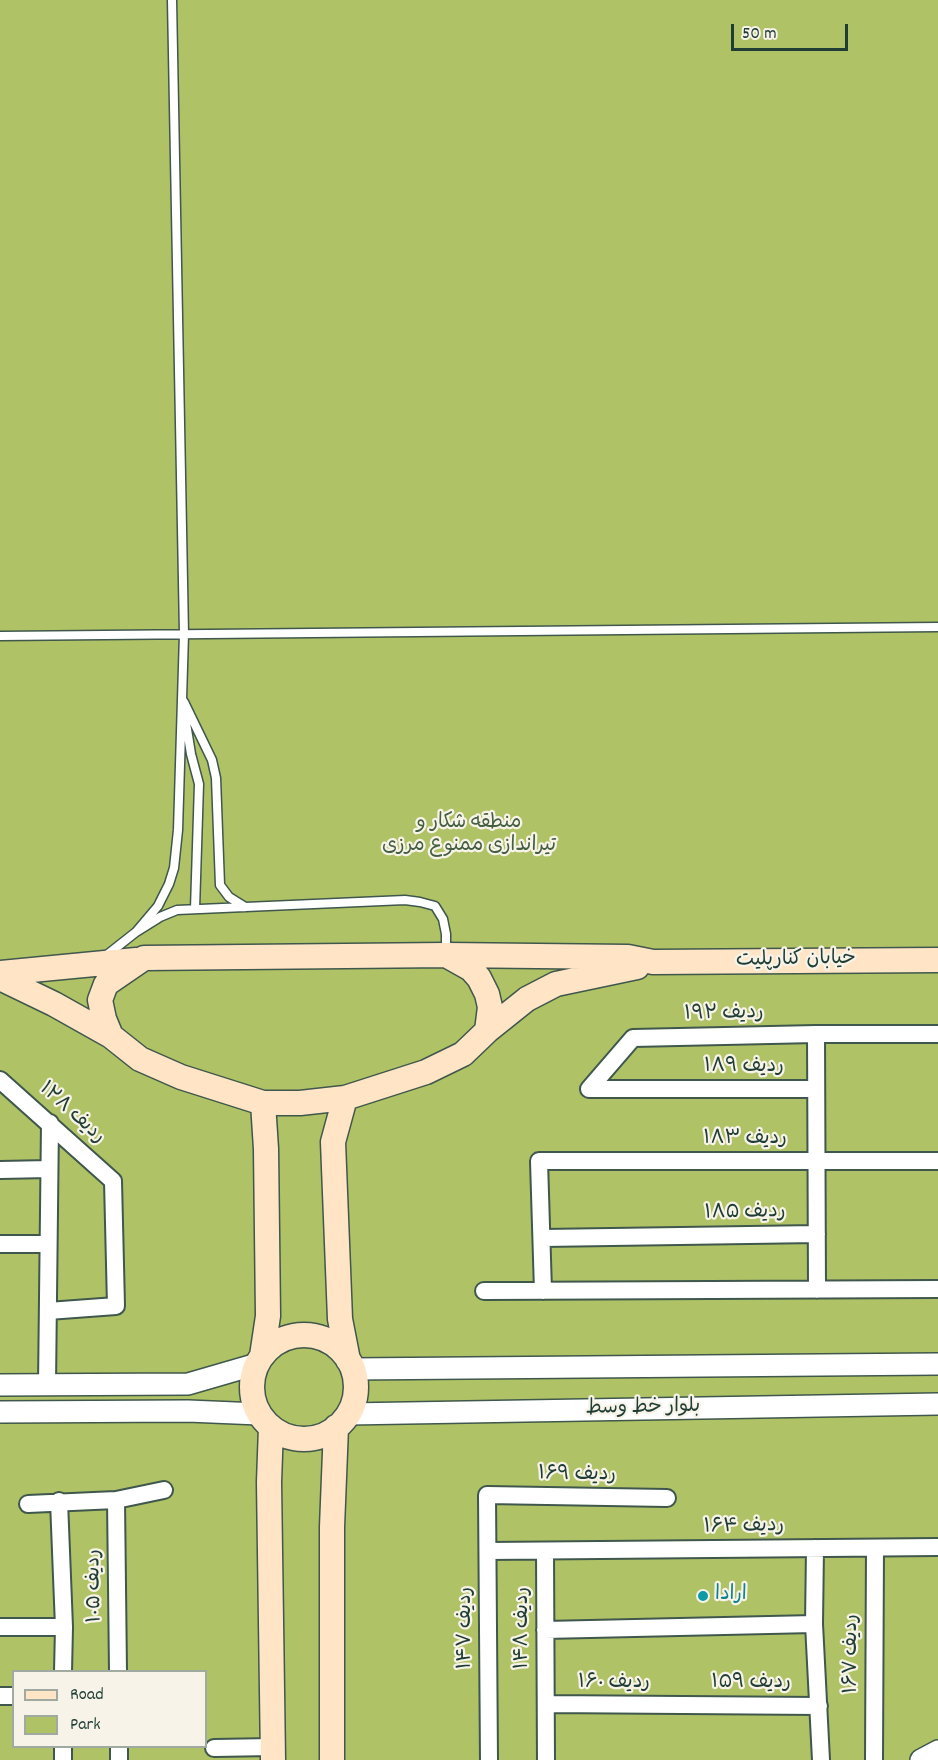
<!DOCTYPE html>
<html>
<head>
<meta charset="utf-8">
<style>
  body { margin:0 }
  #map { position:relative; width:938px; height:1760px; overflow:hidden; background:#f2ead5; font-family:Dekko,sans-serif }
  canvas { display:block }
  .legend { position:absolute; left:12px; top:1670px; width:195px; height:78px; box-sizing:border-box; background:#f7f3e8; border:2px solid #a1aaa0; margin:0; padding:8px 10px; list-style:none; font-size:18px; color:#1f3d34 }
  .legend li { display:flex; align-items:center; gap:12px; height:30px }
  .legend b { width:30px; border:2px solid #a1aaa0 }
  .scale { position:absolute; left:731px; top:24px; width:117px; height:27px; box-sizing:border-box; border:3px solid #1f3d34; border-top:0; padding-left:8px; font-size:18px; line-height:21px; white-space:nowrap; color:#1f3d34; -webkit-text-stroke:4px #f7f3e8; paint-order:stroke }
</style>
</head>
<body>
<div id="map">
<canvas width="938" height="1760"></canvas>
<ul class="legend">
<li><b style="height:8px;background:#ffe4c6"></b>Road</li>
<li><b style="height:16px;background:#b0c266"></b>Park</li>
</ul>
<div class="scale">50 m</div>
</div>
<script>
const ctx = document.querySelector('canvas').getContext('2d');
ctx.lineJoin = 'round';
function fillPath(path, color) {
  ctx.fillStyle = color;
  ctx.fill(path, 'evenodd');
}
function poly(rows) {
  const path = new Path2D();
  for (const r of rows) {
    if (r.length === 3) {
      path.moveTo(r[0] + r[2], r[1]);
      path.arc(r[0], r[1], r[2], 0, 2 * Math.PI);
      continue;
    }
    path.moveTo(r[0], r[1]);
    for (let i = 2; i < r.length; i += 2) path.lineTo(r[i], r[i + 1]);
  }
  return path;
}
function trace(path, color, width, dash) {
  ctx.strokeStyle = color;
  ctx.lineWidth = width;
  ctx.lineCap = dash ? 'butt' : 'round';
  ctx.setLineDash(dash || []);
  ctx.stroke(path);
}
function drawText(font, color, halo, rows, align = 'center') {
  ctx.font = font + ' Dekko,"Playpen Sans Arabic",sans-serif';
  ctx.lineWidth = 4.5;
  ctx.setLineDash([]);
  ctx.textBaseline = 'middle';
  ctx.strokeStyle = halo;
  ctx.fillStyle = color;
  for (const [text, x, y, turn = 0] of rows) {
    ctx.save();
    ctx.translate(x, y);
    ctx.rotate((+turn || 0) * Math.PI / 180);
    ctx.textAlign = isNaN(turn) ? turn : align;
    if (halo) ctx.strokeText(text, 0, 0);
    ctx.fillText(text, 0, 0);
    ctx.restore();
  }
}
fillPath(poly([
  [0,0,938,0,938,1760,0,1760],
  [14,1672,206,1672,206,1746,14,1746]
]), '#b0c266');
const service = poly([
  [0,636,938,627],
  [184,702,212,760,216,778,220,885,229,897,245,907],
  [185,717,191,754,199,784,195,909],
  [136,932,158,906,169,884,174,868,178,830,184,634,172,0],
  [103,958,136,932,160,917,177,910,405,900,420,902,435,906,443,919,446,934,446,954]
]);
const minor = poly([
  [816,1034,817,1290],
  [0,1080,113,1181,116,1306,48,1311],
  [589,1089,633,1038,816,1034,938,1034],
  [589,1089,816,1089],
  [0,1170,49,1169],
  [543,1238,817,1234],
  [0,1244,48,1244],
  [484,1291,938,1289],
  [543,1291,539,1161,938,1161],
  [47,1385,50,1123],
  [116,1500,118,1672],
  [59,1501,64,1627,63,1672],
  [28,1504,116,1500,164,1490],
  [815,1548,814,1624,821,1760],
  [488,1551,938,1547],
  [545,1551,546,1760],
  [0,1627,64,1627],
  [545,1630,814,1624],
  [0,1696,14,1696],
  [546,1704,819,1706],
  [119,1746,119,1760],
  [214,1748,273,1747],
  [63,1760,63,1746],
  [489,1760,487,1495,667,1498],
  [874,1760,875,1548]
]);
const tertiary = poly([
  [352,1369,938,1364],
  [0,1385,188,1384,257,1364],
  [0,1412,188,1411,259,1414],
  [348,1414,938,1404],
  [921,1760,938,1751]
]);
const secondary = poly([
  [446,955,471,969,479,978,487,994,490,1007,487,1031,463,1054,426,1072,345,1098,300,1103,263,1103,181,1077,140,1059,111,1036,104,1019,100,1000,106,984,144,958,446,955,628,957,653,962,938,960],
  [0,973,136,960],
  [0,978,54,1004,111,1036],
  [487,1031,527,999,556,984,637,967],
  [345,1098,333,1142,340,1319,348,1360],
  [304,1387,52],
  [262,1356,268,1316,266,1149,263,1103],
  [271,1427,269,1482,273,1760],
  [332,1760,332,1527,336,1427]
]);
trace(service, '#3f574c', 11);
trace(minor, '#3f574c', 20);
trace(tertiary, '#3f574c', 24);
trace(secondary, '#3f574c', 27);
trace(service, '#fff', 8);
trace(minor, '#fff', 16);
trace(tertiary, '#fff', 21);
trace(secondary, '#ffe4c6', 24);
for (const [x, y, r, color] of [
  [703,1596,6,"#0f9aa8"]
]) {
  const dot = new Path2D();
  dot.arc(x, y, r, 0, 2 * Math.PI);
  ctx.fillStyle = color;
  ctx.fill(dot);
  trace(dot, '#f7f3e8', 2);
}
drawText('20px', '#435e40', '#f7f3e8', [
  ["منطقه شکار و",469,824],
  ["تیراندازی ممنوع مرزی",469,847]
]);
drawText('20px', '#1f3d34', '#f7f3e8', [
  ["خیابان کنارپلیت",796,961,-1],
  ["ردیف ۱۹۲",724,1015,-1],
  ["ردیف ۱۸۹",744,1068],
  ["ردیف ۱۲۸",71,1114,42],
  ["ردیف ۱۸۳",745,1140],
  ["ردیف ۱۸۵",745,1214,-1],
  ["بلوار خط وسط",643,1409,-1],
  ["ردیف ۱۶۹",577,1476,1],
  ["ردیف ۱۶۴",744,1528,-1],
  ["ردیف ۱۰۵",96,1586,-91],
  ["ردیف ۱۴۷",467,1628,-90],
  ["ردیف ۱۴۸",524,1628,-90],
  ["ردیف ۱۶۷",853,1654,-90],
  ["ردیف ۱۶۰",614,1684],
  ["ردیف ۱۵۹",751,1684]
]);
drawText('20px', '#0d838f', '#f7f3e8', [
  ["ارادا",715,1596]
], 'left');
</script>
</body>
</html>
